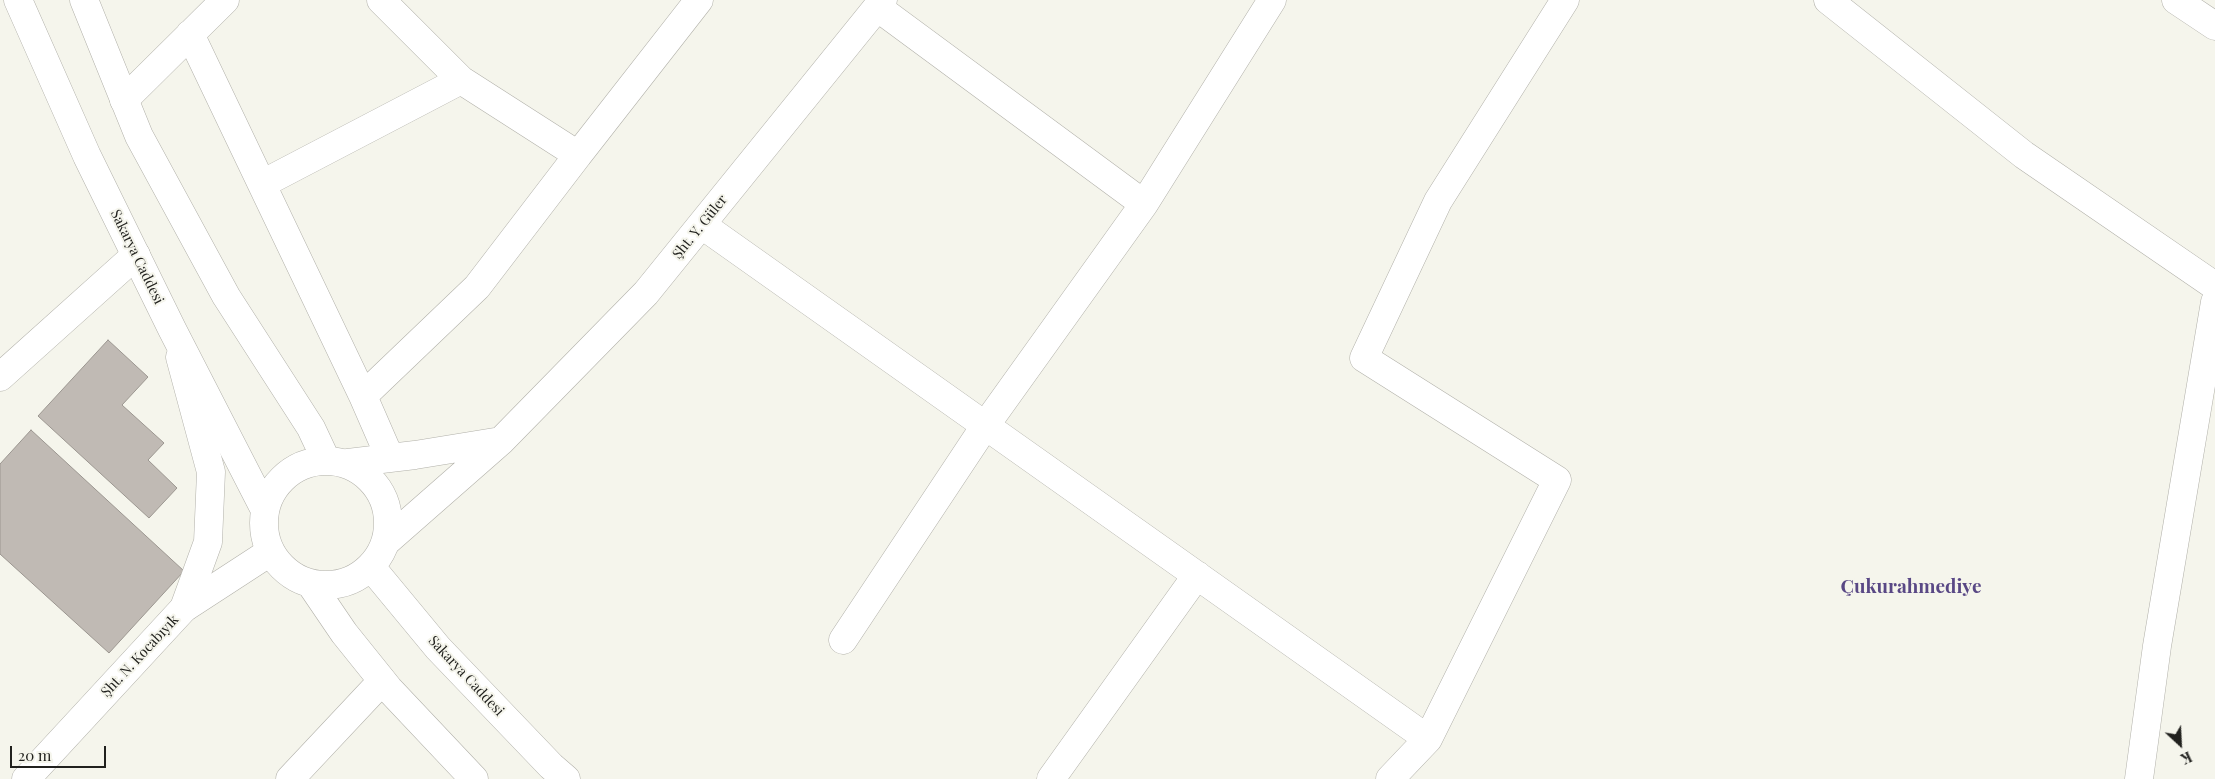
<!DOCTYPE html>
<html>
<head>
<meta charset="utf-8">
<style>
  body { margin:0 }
  #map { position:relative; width:2215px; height:779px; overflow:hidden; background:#f5f5ec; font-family:"Playfair Display",serif }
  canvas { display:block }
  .north { position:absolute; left:2155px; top:719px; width:50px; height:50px; -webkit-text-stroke:4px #f5f5ec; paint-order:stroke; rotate:155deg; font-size:14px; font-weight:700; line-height:20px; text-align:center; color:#21211e }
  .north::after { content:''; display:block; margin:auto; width:18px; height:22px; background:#21211e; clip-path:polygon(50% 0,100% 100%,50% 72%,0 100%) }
  .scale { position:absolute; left:10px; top:746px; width:96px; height:22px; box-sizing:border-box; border:2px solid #21211e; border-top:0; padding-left:6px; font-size:15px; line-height:18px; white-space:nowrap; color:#21211e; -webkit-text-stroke:4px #f5f5ec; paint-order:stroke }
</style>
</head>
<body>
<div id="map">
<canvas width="2215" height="779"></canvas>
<div class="north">K</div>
<div class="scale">20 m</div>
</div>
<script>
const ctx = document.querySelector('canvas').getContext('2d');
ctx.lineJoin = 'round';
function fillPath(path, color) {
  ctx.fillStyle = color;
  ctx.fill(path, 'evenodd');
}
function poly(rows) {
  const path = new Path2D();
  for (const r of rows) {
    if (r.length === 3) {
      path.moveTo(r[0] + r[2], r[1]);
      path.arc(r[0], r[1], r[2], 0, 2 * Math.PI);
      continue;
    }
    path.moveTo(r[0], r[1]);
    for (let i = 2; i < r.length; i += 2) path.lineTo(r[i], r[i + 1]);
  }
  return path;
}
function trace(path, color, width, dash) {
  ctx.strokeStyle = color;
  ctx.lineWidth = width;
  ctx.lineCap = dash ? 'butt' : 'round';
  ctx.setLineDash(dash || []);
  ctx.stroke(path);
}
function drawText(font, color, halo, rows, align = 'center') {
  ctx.font = font + ' "Playfair Display",serif';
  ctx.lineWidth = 4;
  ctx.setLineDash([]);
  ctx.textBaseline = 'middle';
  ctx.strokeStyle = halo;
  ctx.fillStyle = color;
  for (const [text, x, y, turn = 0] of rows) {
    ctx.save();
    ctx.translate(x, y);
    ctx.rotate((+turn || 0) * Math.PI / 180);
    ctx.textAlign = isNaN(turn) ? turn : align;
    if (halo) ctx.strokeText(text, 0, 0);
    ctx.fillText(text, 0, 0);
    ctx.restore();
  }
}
const building = poly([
  [108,340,148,377,122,405,164,443,148,460,177,488,149,518,38,416,108,340],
  [31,430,184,571,109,653,0,554,0,464,31,430]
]);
fillPath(building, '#c0bab4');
trace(building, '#9b9690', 1);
const street = poly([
  [381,0,461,80],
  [1828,0,2024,155,2215,286],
  [2176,0,2215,26],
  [877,7,1144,204],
  [190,34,363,396,390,458],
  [124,100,225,0],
  [578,155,699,0],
  [262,184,461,80,578,155,477,287,363,396],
  [702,225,1428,739],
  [180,357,211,472,208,542,184,608],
  [0,377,136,255],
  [348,463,415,455,501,441],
  [387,541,501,441,646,293,883,0],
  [843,640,985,426,1144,204,1272,0],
  [290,779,382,681],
  [1051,779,1197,575],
  [1390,779,1428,739,1557,480,1364,358,1438,201,1565,0],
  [2139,779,2157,646,2215,302]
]);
const secondary = poly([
  [26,779,184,608,270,552]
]);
const primary = poly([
  [18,0,87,156,172,329,265,510],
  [84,0,139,136,226,296,311,428,326,460],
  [326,523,62],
  [371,567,438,648,551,766,566,779],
  [310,583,344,633,389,689,474,779]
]);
trace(street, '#b1b0a9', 29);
trace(secondary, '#b1b0a9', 29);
trace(primary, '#b1b0a9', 29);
trace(street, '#fff', 28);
trace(secondary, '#fff', 28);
trace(primary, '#fff', 28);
drawText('14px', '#21211e', '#f5f5ec', [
  ["Şht. Y. Güler",700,227,-51],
  ["Sakarya Caddesi",137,257,64],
  ["Şht. N. Kocabıyık",140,656,-47],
  ["Sakarya Caddesi",466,676,47]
]);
drawText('bold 19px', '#594885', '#f5f5ec', [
  ["Çukurahmediye",1911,587]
]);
</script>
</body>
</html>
